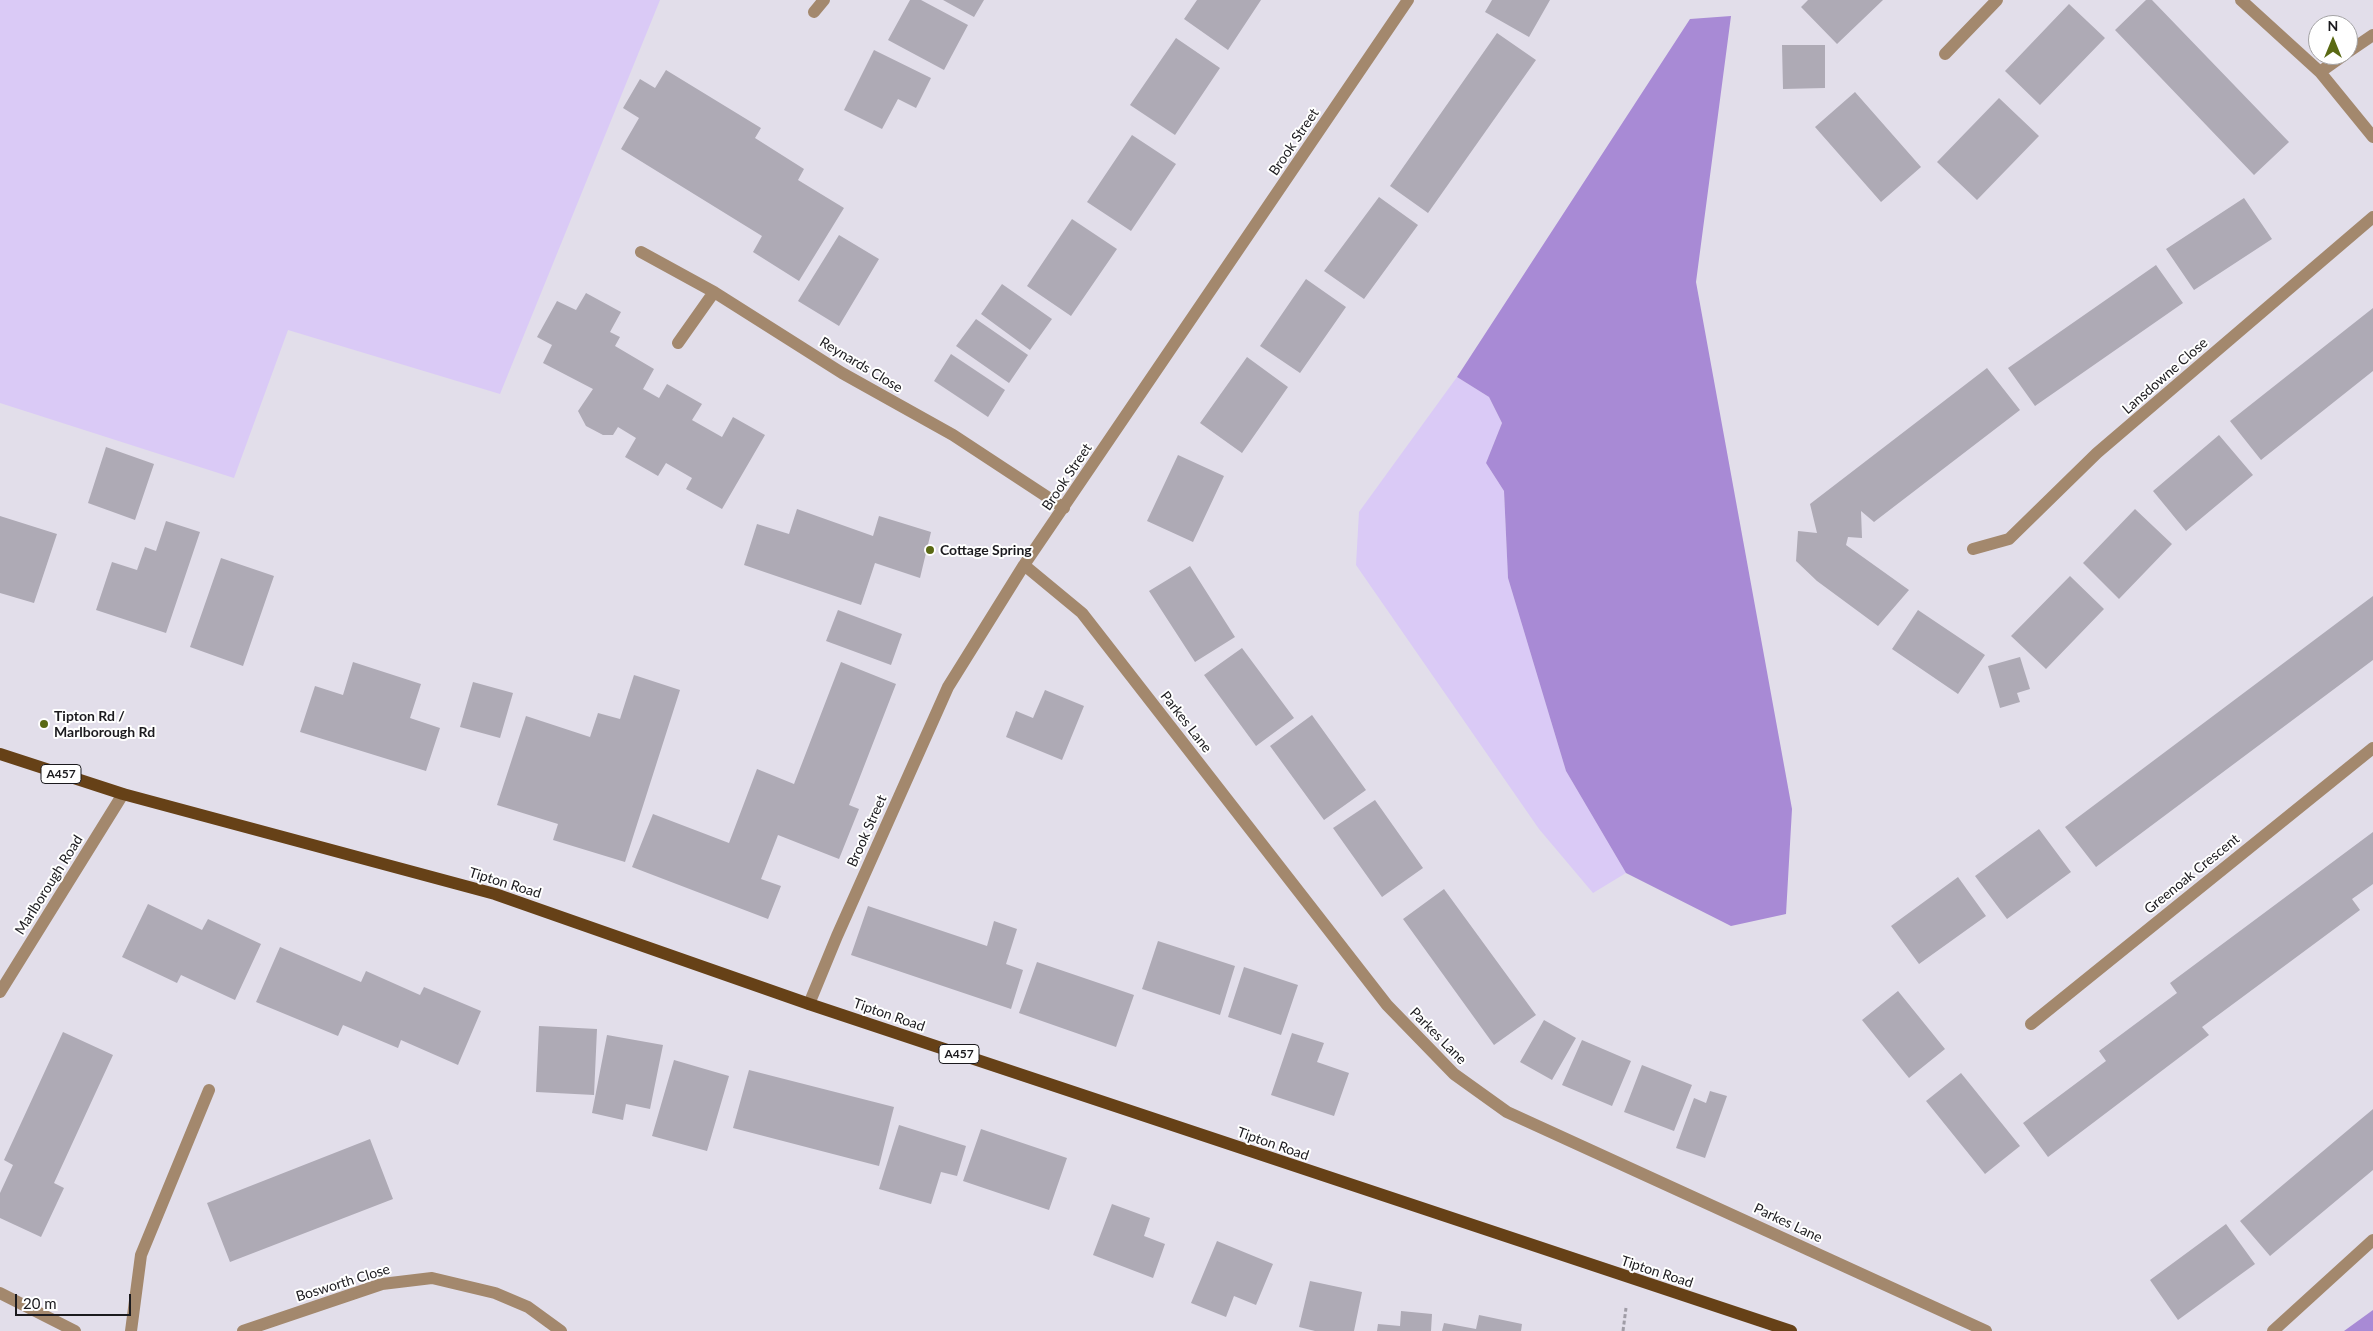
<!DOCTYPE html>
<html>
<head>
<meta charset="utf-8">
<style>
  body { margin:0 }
  #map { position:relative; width:2373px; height:1331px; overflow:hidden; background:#e2deea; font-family:Lato,sans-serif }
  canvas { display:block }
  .north { position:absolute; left:2308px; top:15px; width:50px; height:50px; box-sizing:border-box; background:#fff; border:1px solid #a4a3a5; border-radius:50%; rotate:0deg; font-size:14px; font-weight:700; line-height:20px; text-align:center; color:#1b1a1e }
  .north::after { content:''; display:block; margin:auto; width:18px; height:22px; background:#5a6913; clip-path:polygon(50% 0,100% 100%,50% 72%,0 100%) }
  .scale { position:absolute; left:15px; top:1294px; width:116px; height:22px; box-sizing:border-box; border:2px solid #1b1a1e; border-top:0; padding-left:6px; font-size:15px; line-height:18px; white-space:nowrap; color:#1b1a1e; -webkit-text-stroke:4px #fff; paint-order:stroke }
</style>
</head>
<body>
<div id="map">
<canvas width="2373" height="1331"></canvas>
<div class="north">N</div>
<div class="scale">20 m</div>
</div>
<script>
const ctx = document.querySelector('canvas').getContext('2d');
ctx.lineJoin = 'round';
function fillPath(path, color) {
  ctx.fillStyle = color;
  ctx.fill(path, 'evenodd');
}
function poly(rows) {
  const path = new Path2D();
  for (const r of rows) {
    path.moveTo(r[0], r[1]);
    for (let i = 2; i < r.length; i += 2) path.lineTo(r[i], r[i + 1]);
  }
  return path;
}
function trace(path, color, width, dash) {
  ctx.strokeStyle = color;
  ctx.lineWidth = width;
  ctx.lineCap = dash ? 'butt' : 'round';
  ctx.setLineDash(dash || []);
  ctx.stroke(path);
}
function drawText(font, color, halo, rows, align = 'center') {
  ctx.font = font + ' Lato,sans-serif';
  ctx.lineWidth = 4;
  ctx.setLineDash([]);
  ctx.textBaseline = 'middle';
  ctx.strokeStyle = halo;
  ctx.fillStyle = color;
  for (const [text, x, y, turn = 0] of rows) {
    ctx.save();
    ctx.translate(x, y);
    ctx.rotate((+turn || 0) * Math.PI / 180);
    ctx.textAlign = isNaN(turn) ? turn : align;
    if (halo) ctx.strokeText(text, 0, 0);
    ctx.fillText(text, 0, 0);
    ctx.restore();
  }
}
fillPath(poly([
  [0,0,660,0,500,394,288,330,234,478,0,403],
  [1457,377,1489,397,1502,423,1486,463,1504,491,1508,578,1566,771,1626,873,1593,893,1539,829,1356,565,1359,512]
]), '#dacaf6');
fillPath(poly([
  [1731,16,1696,282,1792,809,1786,914,1731,926,1626,873,1566,771,1508,578,1504,491,1486,463,1502,423,1489,397,1457,377,1690,19],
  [2373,1310,2373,1331,2344,1331]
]), '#a88ad5');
fillPath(poly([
  [910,0,921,0,968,25,944,70,888,40],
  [943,0,984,0,974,17],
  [1197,0,1261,0,1228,50,1184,19],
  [1492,0,1550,0,1529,37,1485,12],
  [1808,0,1883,0,1837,44,1801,7],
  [2146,0,2152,0,2289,142,2254,175,2115,30],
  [2069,4,2105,38,2040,105,2005,71],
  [1497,33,1536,60,1428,213,1390,186],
  [1176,38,1220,68,1175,135,1130,105],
  [1782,45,1825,45,1825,88,1783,89],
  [874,50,931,78,916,108,898,99,882,129,844,110],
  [666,70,761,128,755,138,804,169,798,180,844,208,799,281,753,252,762,236,621,149,639,118,623,108,640,79,655,88],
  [1855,92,1921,167,1881,202,1815,127],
  [1999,98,2039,136,1977,200,1937,162],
  [1132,135,1176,164,1131,231,1087,202],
  [1379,197,1418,225,1364,299,1324,271],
  [2244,198,2272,239,2194,290,2166,249],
  [1072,219,1117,249,1071,316,1027,286],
  [839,235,879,259,839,326,798,301],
  [2156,265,2183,303,2035,406,2008,368],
  [1306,279,1346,307,1300,373,1260,346],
  [1002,284,1052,319,1030,350,981,314],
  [586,293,621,312,610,332,620,337,615,346,654,369,643,389,659,398,667,384,702,404,692,420,722,437,733,417,765,435,722,509,686,489,692,478,666,463,658,476,625,457,636,438,618,427,613,435,603,435,586,426,578,411,593,389,543,363,552,345,537,337,557,301,576,310],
  [2373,308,2373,371,2261,460,2230,421],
  [976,319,1028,355,1009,383,956,346],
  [951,354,1005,390,988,417,934,381],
  [1247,357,1288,387,1242,453,1200,423],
  [1987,368,2020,410,1874,522,1861,511,1862,538,1848,537,1846,545,1909,590,1878,626,1817,581,1796,561,1798,531,1817,533,1810,504],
  [2219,435,2253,475,2186,531,2153,491],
  [106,447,154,464,135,520,88,503],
  [1178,455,1224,476,1193,542,1147,521],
  [797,509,873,536,879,516,931,532,920,578,875,563,861,605,744,565,757,524,789,534],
  [2135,509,2172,544,2119,599,2083,563],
  [0,516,57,534,34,603,0,593],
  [166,521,200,532,166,633,96,610,112,562,137,570,145,547,156,551],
  [221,558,274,576,243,666,190,647],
  [1190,566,1235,637,1195,662,1149,591],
  [2070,576,2104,609,2046,669,2011,636],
  [2373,596,2373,660,2096,867,2065,827],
  [838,610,902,634,891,665,826,641],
  [1918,610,1985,655,1958,694,1892,649],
  [1242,648,1294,718,1256,746,1204,675],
  [2020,657,2030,689,2017,693,2020,702,2000,708,1988,666],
  [353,662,421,684,410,718,440,728,426,771,300,732,315,686,343,695],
  [841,662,896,684,849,805,859,809,839,859,778,835,761,879,781,886,768,919,632,867,653,814,729,843,757,769,794,784],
  [634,675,680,690,625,862,553,840,558,824,497,805,526,716,590,737,598,713,620,719],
  [473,682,513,693,500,738,460,727],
  [1045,690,1084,706,1062,760,1006,737,1016,711,1033,718],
  [1312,715,1366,790,1324,820,1270,746],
  [1375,800,1423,868,1382,897,1333,828],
  [2039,829,2071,872,2007,919,1975,876],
  [2373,832,2373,884,2352,899,2360,910,2202,1027,2209,1035,2048,1157,2023,1123,2106,1061,2099,1051,2177,993,2170,983],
  [1958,877,1986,916,1919,964,1891,926],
  [1444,889,1536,1015,1494,1045,1403,919],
  [148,904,202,930,208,919,261,944,235,1000,181,975,177,983,122,957],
  [868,906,987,946,994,921,1017,929,1006,964,1023,970,1011,1009,851,955],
  [1158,941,1235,966,1220,1015,1142,989],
  [280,947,361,982,366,971,420,995,424,987,481,1011,458,1065,401,1040,398,1048,343,1025,338,1036,256,1002],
  [1037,962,1134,995,1116,1047,1019,1013],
  [1244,967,1298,985,1281,1035,1228,1017],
  [1898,991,1945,1049,1909,1078,1862,1020],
  [1544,1020,1576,1038,1552,1080,1520,1062],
  [539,1026,597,1029,594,1095,536,1092],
  [63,1032,113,1055,54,1183,64,1188,41,1237,0,1218,0,1193,13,1165,4,1160],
  [1292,1033,1324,1043,1317,1062,1349,1073,1334,1116,1271,1095],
  [607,1035,663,1045,650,1109,626,1104,623,1120,592,1113],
  [1582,1040,1631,1061,1612,1106,1562,1085],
  [674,1060,729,1076,707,1151,652,1136],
  [1642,1065,1692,1085,1674,1131,1624,1112],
  [749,1070,894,1107,879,1166,733,1128],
  [1961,1073,2020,1146,1985,1174,1926,1101],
  [1710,1091,1727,1096,1705,1158,1676,1148,1694,1098,1706,1103],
  [2373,1109,2373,1170,2270,1256,2240,1221],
  [899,1125,966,1146,957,1176,941,1172,931,1204,879,1189],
  [981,1129,1067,1158,1049,1210,963,1181],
  [370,1139,393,1199,230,1262,207,1203],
  [1112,1204,1150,1218,1144,1236,1165,1244,1153,1278,1093,1255],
  [2226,1224,2255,1264,2178,1320,2150,1280],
  [1217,1241,1273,1264,1256,1305,1234,1296,1226,1317,1191,1303],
  [1310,1281,1362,1292,1354,1331,1315,1331,1299,1327],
  [1401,1311,1432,1314,1431,1331,1377,1331,1378,1324,1400,1326],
  [1479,1315,1522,1324,1521,1331,1442,1331,1444,1323,1476,1329]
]), '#aeaab5');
trace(poly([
  [1623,1331,1626,1308]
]), '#9f9ca6', 3, [4, 2.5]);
trace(poly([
  [2241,0,2320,72,2373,137],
  [814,12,824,0],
  [2348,52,2373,35],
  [1945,54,1997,0],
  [2320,72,2344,55],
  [641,252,714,292,842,373,953,435,1064,508],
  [678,343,714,292],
  [1973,549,2009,539,2097,453,2373,217],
  [1024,565,1082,613,1387,1005,1454,1074,1507,1112,1986,1331],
  [0,992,123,794],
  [809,1004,837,936,948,687,1024,565,1408,0],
  [2031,1024,2373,748],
  [0,1293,75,1331],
  [131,1331,141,1255,209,1090],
  [243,1331,382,1284,432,1278,495,1293,528,1307,561,1331],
  [2273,1331,2373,1240]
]), '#a3886d', 12);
trace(poly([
  [0,754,123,794,495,894,809,1004,1791,1331]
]), '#664117', 12);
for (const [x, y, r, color] of [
  [930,550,5,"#5a6913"],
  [44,724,5,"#5a6913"]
]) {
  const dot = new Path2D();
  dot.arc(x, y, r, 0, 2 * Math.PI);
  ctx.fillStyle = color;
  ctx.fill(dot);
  trace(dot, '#fff', 2);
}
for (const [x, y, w] of [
  [61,774,40],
  [959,1054,40]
]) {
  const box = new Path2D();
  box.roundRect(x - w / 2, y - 9.5, w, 19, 4);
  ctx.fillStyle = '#fff';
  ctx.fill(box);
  trace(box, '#1b1a1e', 1);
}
drawText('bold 12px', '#1b1a1e', null, [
  ["A457",61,774],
  ["A457",959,1054]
]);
drawText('14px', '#1b1a1e', '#fff', [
  ["Brook Street",1294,142,-56],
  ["Reynards Close",861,365,31],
  ["Lansdowne Close",2165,376,-41],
  ["Brook Street",1067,477,-56],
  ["Parkes Lane",1186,722,52],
  ["Brook Street",867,831,-66],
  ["Greenoak Crescent",2192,874,-39],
  ["Tipton Road",505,883,17],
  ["Marlborough Road",49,885,-58],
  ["Tipton Road",889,1015,19],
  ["Parkes Lane",1438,1036,45],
  ["Tipton Road",1273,1144,19],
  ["Parkes Lane",1788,1223,25],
  ["Tipton Road",1657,1272,18],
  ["Bosworth Close",343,1283,-17]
]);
drawText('bold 14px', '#1b1a1e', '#fff', [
  ["Cottage Spring",940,550],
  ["Tipton Rd /",54,716],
  ["Marlborough Rd",54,732]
], 'left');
</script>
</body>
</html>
